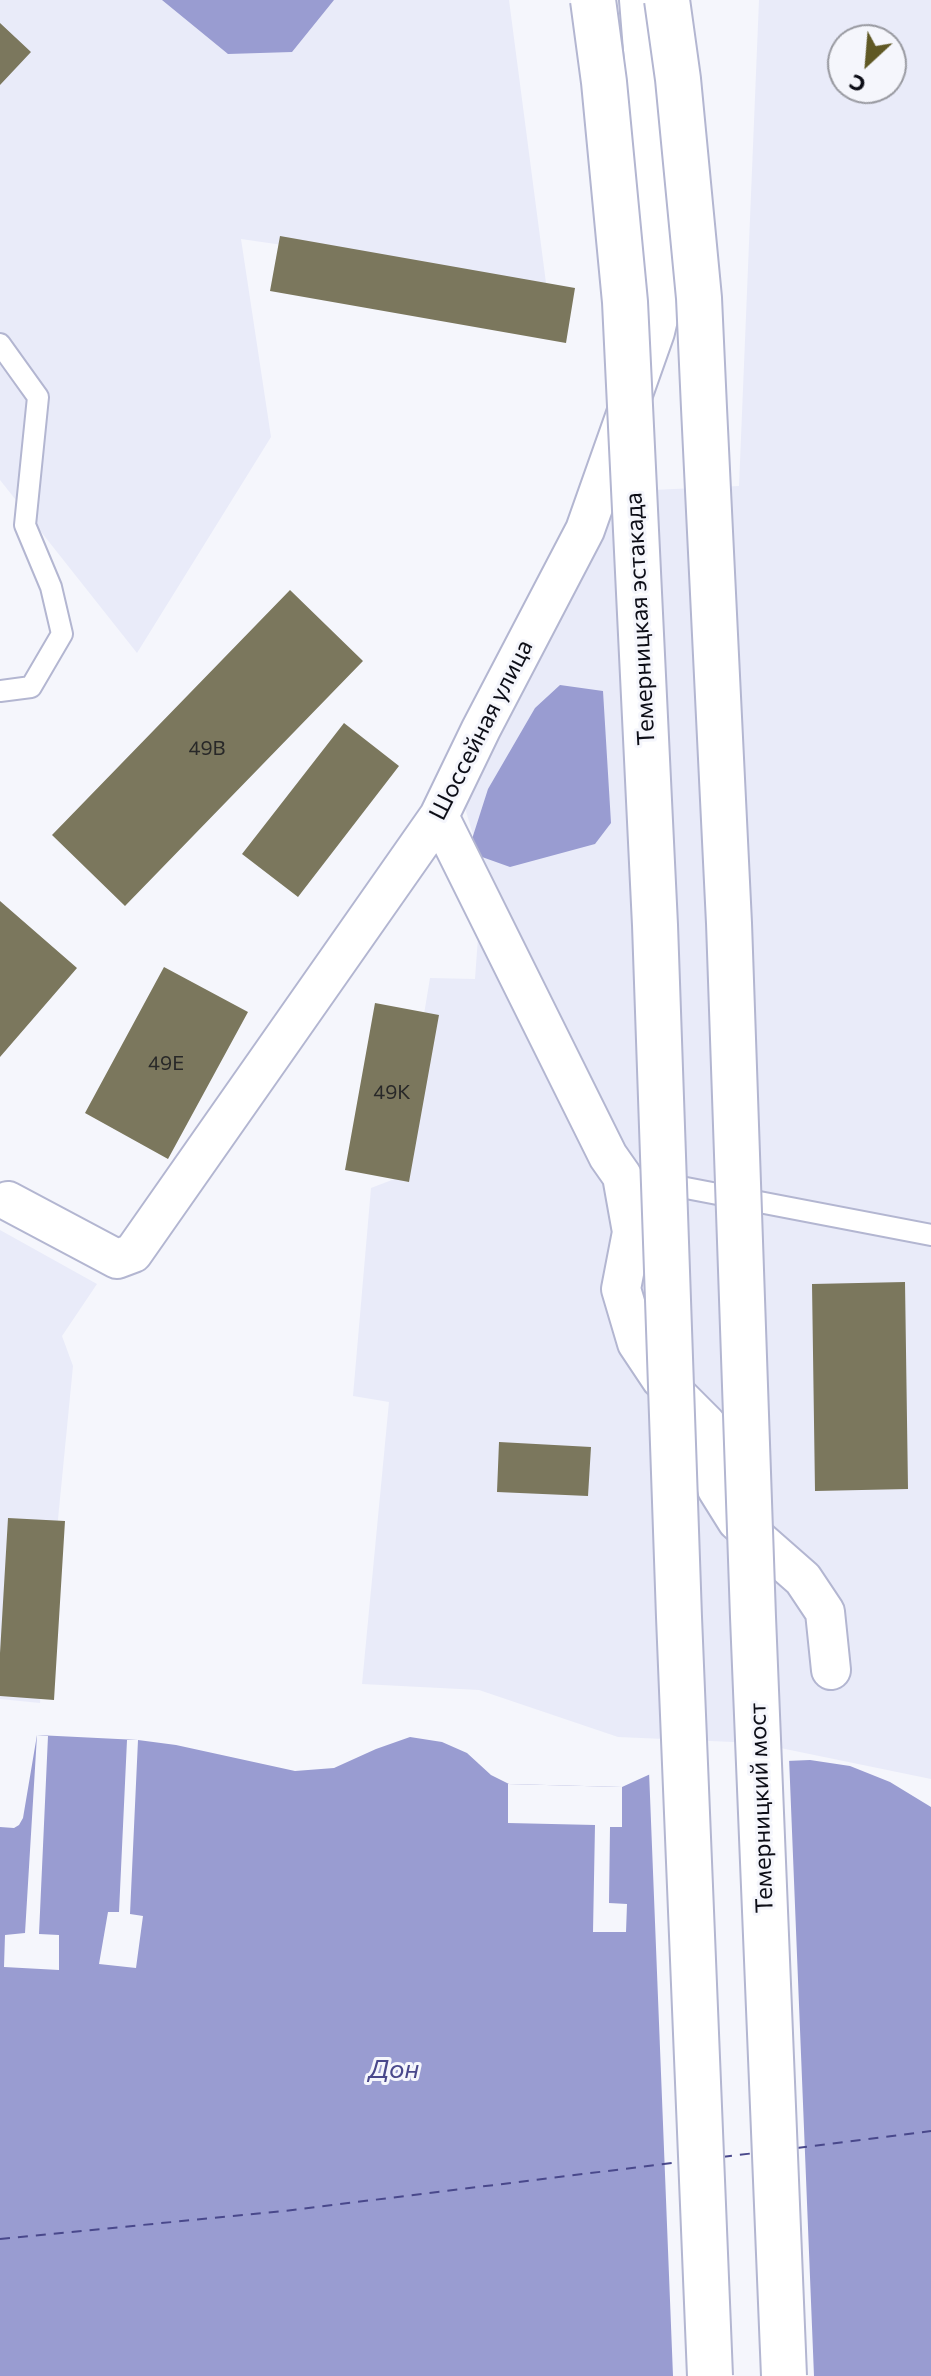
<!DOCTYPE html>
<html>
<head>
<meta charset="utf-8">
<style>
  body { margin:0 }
  #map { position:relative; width:931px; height:2376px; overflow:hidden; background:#f5f6fc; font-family:Commissioner,sans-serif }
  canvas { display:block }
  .north { position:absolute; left:827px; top:24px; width:80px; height:80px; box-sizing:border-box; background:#f5f6fc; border:2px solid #9899a0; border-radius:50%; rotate:206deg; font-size:22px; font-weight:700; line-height:32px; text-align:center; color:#0d0e17 }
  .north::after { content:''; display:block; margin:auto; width:28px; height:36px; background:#5f5824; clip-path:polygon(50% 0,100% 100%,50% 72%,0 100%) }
</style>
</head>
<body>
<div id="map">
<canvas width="931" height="2376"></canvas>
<div class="north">С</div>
</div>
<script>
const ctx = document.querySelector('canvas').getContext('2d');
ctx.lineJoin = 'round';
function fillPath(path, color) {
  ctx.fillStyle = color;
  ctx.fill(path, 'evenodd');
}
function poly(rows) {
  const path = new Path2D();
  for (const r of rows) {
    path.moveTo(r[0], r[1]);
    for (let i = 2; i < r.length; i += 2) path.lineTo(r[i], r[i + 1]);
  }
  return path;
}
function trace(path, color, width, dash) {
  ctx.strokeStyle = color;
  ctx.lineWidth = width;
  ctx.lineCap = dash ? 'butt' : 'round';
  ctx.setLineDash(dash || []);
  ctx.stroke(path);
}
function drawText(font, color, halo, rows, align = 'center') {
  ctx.font = font + ' Commissioner,sans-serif';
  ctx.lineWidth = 6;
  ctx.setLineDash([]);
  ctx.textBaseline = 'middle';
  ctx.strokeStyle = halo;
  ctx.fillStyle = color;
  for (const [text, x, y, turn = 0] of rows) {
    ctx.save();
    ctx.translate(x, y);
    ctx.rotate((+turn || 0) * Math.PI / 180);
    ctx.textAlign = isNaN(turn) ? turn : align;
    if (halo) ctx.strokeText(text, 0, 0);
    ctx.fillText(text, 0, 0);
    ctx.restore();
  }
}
fillPath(poly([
  [0,0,509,0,546,283,241,239,271,437,137,653,0,480],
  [759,0,931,0,931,1779,756,1743,618,1737,479,1690,362,1684,389,1402,353,1396,371,1188,397,1178,430,978,475,979,483,868,462,798,609,492,739,486],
  [843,40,891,40,891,88,843,88],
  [0,1230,97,1284,62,1336,73,1366,40,1703,0,1699]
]), '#e9ebf9');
fillPath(poly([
  [162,0,334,0,292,52,228,54],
  [560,685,603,691,611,823,595,844,510,867,482,857,472,839,488,789,535,708],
  [37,1735,138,1740,176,1745,295,1771,334,1768,376,1749,410,1737,442,1742,467,1753,491,1775,509,1784,622,1787,668,1766,810,1760,850,1766,890,1782,931,1807,931,2376,0,2376,0,1827,14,1828,19,1825,23,1818]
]), '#999cd1');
fillPath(poly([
  [37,1735,48,1736,39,1934,59,1935,59,1970,4,1967,5,1935,25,1933],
  [127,1740,138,1740,130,1914,143,1916,136,1968,99,1964,108,1912,119,1912],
  [789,1757,814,2376,673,2376,649,1771,668,1762],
  [508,1784,622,1787,622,1827,610,1827,609,1903,627,1904,626,1932,593,1932,595,1825,508,1823]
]), '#f5f6fc');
trace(poly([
  [797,2148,931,2131],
  [722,2157,755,2153],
  [0,2239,284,2211,680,2162]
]), '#49488b', 2, [10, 8]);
fillPath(poly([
  [0,23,31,52,0,85],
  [280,236,575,288,566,343,270,291],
  [290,590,363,661,125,906,52,835],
  [344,723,399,766,298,897,242,854],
  [0,901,77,968,0,1057],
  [164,967,248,1012,168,1159,85,1113],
  [375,1003,439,1015,409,1182,345,1170],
  [905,1282,908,1489,815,1491,812,1284],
  [499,1442,591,1447,588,1496,497,1492],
  [8,1518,65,1521,54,1700,0,1696,0,1653]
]), '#7b775d');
const service = poly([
  [0,344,38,397,25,525,51,587,62,634,31,687,0,691],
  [660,1183,931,1235]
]);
const minor = poly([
  [439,816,608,1156,622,1176,632,1232,621,1289,637,1343,661,1379,706,1424,717,1489,737,1521,803,1579,825,1612,831,1670],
  [8,1201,117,1259,133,1253,439,816,481,729,585,530,655,332,663,298,639,0]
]);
trace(service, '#b3b6d1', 24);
trace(minor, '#b3b6d1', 42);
trace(service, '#fff', 20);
trace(minor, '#fff', 38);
const primaryBridge = poly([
  [593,0,604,82,625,302,655,925,679,1617,710,2376],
  [667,0,678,79,699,298,704,408,729,923,753,1617,784,2376]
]);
trace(primaryBridge, '#b3b6d1', 48, []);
trace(primaryBridge, '#fff', 44);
drawText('20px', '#282828', null, [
  ["49В",207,748],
  ["49Е",166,1063],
  ["49К",392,1092]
]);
drawText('24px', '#0d0e17', '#f5f6fc', [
  ["Темерницкая эстакада",640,619,-93],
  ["Шоссейная улица",481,730,-63],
  ["Темерницкий мост",761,1808,-92]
]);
drawText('italic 26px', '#49488b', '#f5f6fc', [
  ["Дон",394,2069]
]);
</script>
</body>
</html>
